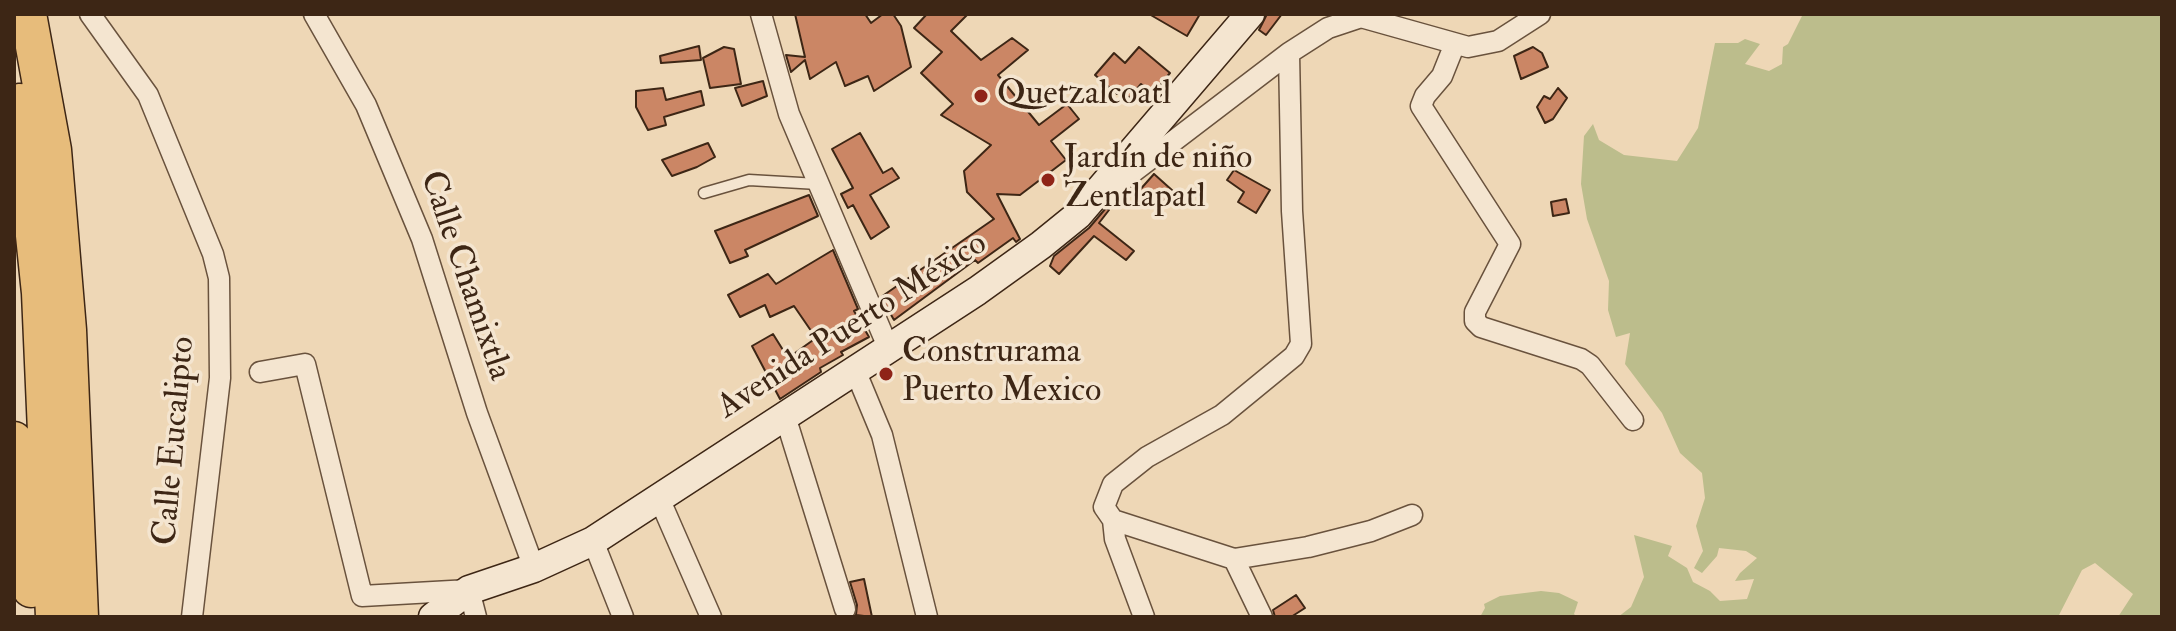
<!DOCTYPE html>
<html>
<head>
<meta charset="utf-8">
<style>
  body { margin:0 }
  #map { position:relative; width:2176px; height:631px; overflow:hidden; background:#eed7b6; font-family:"IM FELL Double Pica",serif }
  canvas { display:block }
  .frame { position:absolute; inset:0; border:16px solid #3d2615; pointer-events:none }
</style>
</head>
<body>
<div id="map">
<canvas width="2176" height="631"></canvas>
<div class="frame"></div>
</div>
<script>
const ctx = document.querySelector('canvas').getContext('2d');
ctx.lineJoin = 'round';
function fillPath(path, color) {
  ctx.fillStyle = color;
  ctx.fill(path, 'evenodd');
}
function poly(rows) {
  const path = new Path2D();
  for (const r of rows) {
    path.moveTo(r[0], r[1]);
    for (let i = 2; i < r.length; i += 2) path.lineTo(r[i], r[i + 1]);
  }
  return path;
}
function trace(path, color, width, dash) {
  ctx.strokeStyle = color;
  ctx.lineWidth = width;
  ctx.lineCap = dash ? 'butt' : 'round';
  ctx.setLineDash(dash || []);
  ctx.stroke(path);
}
function drawText(font, color, halo, rows, align = 'center') {
  ctx.font = font + ' "IM FELL Double Pica",serif';
  ctx.lineWidth = 7;
  ctx.setLineDash([]);
  ctx.textBaseline = 'middle';
  ctx.strokeStyle = halo;
  ctx.fillStyle = color;
  for (const [text, x, y, turn = 0] of rows) {
    ctx.save();
    ctx.translate(x, y);
    ctx.rotate((+turn || 0) * Math.PI / 180);
    ctx.textAlign = isNaN(turn) ? turn : align;
    if (halo) ctx.strokeText(text, 0, 0);
    ctx.fillText(text, 0, 0);
    ctx.restore();
  }
}
fillPath(poly([
  [1803,14,2162,14,2162,617,2118,617,2133,594,2095,563,2082,570,2058,617,1618,617,1631,607,1644,577,1634,535,1672,546,1668,556,1687,568,1693,582,1710,591,1720,601,1747,599,1754,579,1735,581,1740,573,1757,558,1746,551,1719,548,1717,556,1702,573,1694,568,1703,551,1696,526,1705,498,1702,473,1680,453,1662,413,1625,364,1630,333,1616,337,1608,310,1609,281,1587,219,1581,184,1584,136,1593,124,1599,140,1624,155,1677,161,1698,128,1715,43,1738,43,1745,39,1760,44,1745,64,1769,71,1782,64,1783,47,1788,44],
  [1541,591,1559,593,1578,602,1574,614,1577,617,1480,617,1485,608,1484,604,1500,596]
]), '#bcbd8c');
const building = poly([
  [795,14,865,14,871,23,883,14,893,14,901,26,911,67,874,91,868,76,845,86,836,62,810,79,805,60,791,72,786,55,805,57,795,14],
  [927,14,968,14,951,31,981,60,1012,38,1028,50,998,75,1039,125,1067,104,1079,119,1051,141,1066,160,1020,195,997,194,1020,239,1016,242,1013,238,978,263,975,260,894,320,881,297,994,219,967,192,964,171,991,145,941,115,953,104,921,73,942,52,914,28,927,14],
  [1149,14,1200,14,1187,36,1149,14],
  [1267,14,1282,14,1266,35,1259,30,1267,14],
  [699,46,701,60,661,63,660,56,699,46],
  [724,47,734,49,741,84,710,88,703,58,724,47],
  [1139,47,1170,73,1153,93,1141,84,1129,98,1121,90,1117,94,1095,75,1114,53,1125,63,1139,47],
  [1533,47,1542,53,1548,67,1521,79,1514,56,1533,47],
  [763,81,767,96,742,106,735,88,763,81],
  [663,88,666,100,701,91,704,105,664,117,666,125,648,130,636,107,636,91,663,88],
  [1558,88,1567,98,1553,119,1545,123,1537,107,1544,96,1550,99,1558,88],
  [860,133,883,173,892,168,899,178,870,195,889,227,871,239,853,205,848,208,841,194,853,188,832,149,860,133],
  [708,143,715,157,697,167,672,176,662,160,708,143],
  [1234,170,1270,190,1256,213,1238,202,1244,192,1227,180,1234,170],
  [1154,174,1173,191,1157,209,1138,192,1154,174],
  [809,195,818,216,745,250,748,256,730,263,715,231,809,195],
  [1566,199,1569,213,1553,216,1551,202,1566,199],
  [1106,208,1109,210,1099,223,1134,251,1126,260,1094,236,1059,274,1050,266,1054,256,1089,228,1106,208],
  [833,250,858,309,854,311,869,337,841,352,843,355,820,368,821,372,780,399,752,346,773,334,788,358,816,338,794,306,770,317,765,305,740,317,728,295,768,274,776,284,833,250],
  [864,579,872,617,856,615,857,605,850,582,864,579],
  [1296,595,1305,608,1291,617,1275,617,1273,610,1296,595]
]);
fillPath(building, '#cb8665');
trace(building, '#3d2615', 2);
const service = poly([
  [704,193,749,180,818,184]
]);
const minor = poly([
  [90,14,148,95,213,254,219,278,220,378,192,617],
  [314,14,366,105,422,239,477,413,534,568],
  [761,14,789,114,888,347],
  [1454,46,1442,76,1425,96,1421,106,1510,244,1475,312,1475,321,1481,327,1581,359,1590,365,1633,420],
  [1112,188,1289,53,1328,28,1361,17,1468,47,1498,41,1540,14],
  [855,370,882,435,927,617],
  [260,372,305,364,362,596,469,590,476,617],
  [785,416,845,609],
  [659,498,711,617],
  [1113,520,1234,559,1308,547,1371,531,1412,515],
  [593,541,623,617],
  [1234,559,1262,617],
  [1144,617,1115,539,1113,520,1104,507,1113,484,1147,457,1222,415,1294,356,1301,344,1292,211,1289,53]
]);
const secondary = poly([
  [433,617,469,590,534,568,593,541,977,291,1041,245,1078,215,1250,14]
]);
const motorway = poly([
  [28,14,53,150,68,330,80,617],
  [20,102,40,293,54,617],
  [14,440,31,589]
]);
trace(service, '#69523d', 13);
trace(minor, '#69523d', 23);
trace(secondary, '#3d2615', 31);
trace(motorway, '#3d2615', 39);
trace(service, '#f4e5d0', 10);
trace(minor, '#f4e5d0', 20);
trace(secondary, '#f4e5d0', 28);
trace(motorway, '#e7bc7b', 36);
for (const [x, y, r, color] of [
  [981,96,8,"#8f2418"],
  [1048,180,8,"#8f2418"],
  [886,374,8,"#8f2418"]
]) {
  const dot = new Path2D();
  dot.arc(x, y, r, 0, 2 * Math.PI);
  ctx.fillStyle = color;
  ctx.fill(dot);
  trace(dot, '#f4e5d0', 3);
}
drawText('34px', '#3d2615', '#f4e5d0', [
  ["Quetzalcoatl",997,96],
  ["Jardín de niño",1064,160],
  ["Zentlapatl",1064,199],
  ["Construrama",902,354],
  ["Puerto Mexico",902,393]
], 'left');
drawText('34px', '#3d2615', '#f4e5d0', [
  ["Calle Chamixtla",464,276,71],
  ["Avenida Puerto México",853,327,-33],
  ["Calle Eucalipto",176,441,-85]
]);
</script>
</body>
</html>
